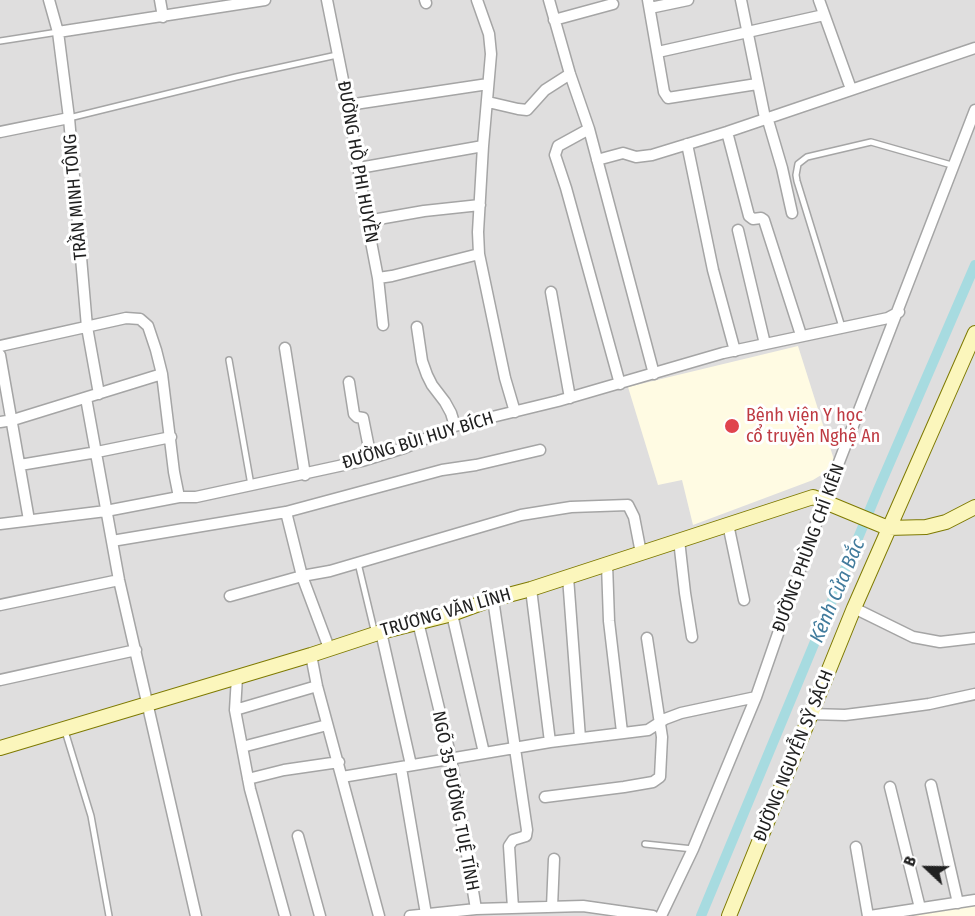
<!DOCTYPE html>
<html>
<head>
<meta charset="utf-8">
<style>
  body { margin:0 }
  #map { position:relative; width:975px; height:916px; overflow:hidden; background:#f2ede8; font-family:"Fira Sans Condensed",sans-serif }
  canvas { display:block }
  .north { position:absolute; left:897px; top:838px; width:60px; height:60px; -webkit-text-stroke:4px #fff; paint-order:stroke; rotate:292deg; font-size:16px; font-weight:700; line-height:24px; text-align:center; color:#212121 }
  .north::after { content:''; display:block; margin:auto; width:21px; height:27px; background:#212121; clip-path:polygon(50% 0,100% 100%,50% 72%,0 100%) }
</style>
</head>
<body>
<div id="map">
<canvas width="975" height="916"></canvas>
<div class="north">B</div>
</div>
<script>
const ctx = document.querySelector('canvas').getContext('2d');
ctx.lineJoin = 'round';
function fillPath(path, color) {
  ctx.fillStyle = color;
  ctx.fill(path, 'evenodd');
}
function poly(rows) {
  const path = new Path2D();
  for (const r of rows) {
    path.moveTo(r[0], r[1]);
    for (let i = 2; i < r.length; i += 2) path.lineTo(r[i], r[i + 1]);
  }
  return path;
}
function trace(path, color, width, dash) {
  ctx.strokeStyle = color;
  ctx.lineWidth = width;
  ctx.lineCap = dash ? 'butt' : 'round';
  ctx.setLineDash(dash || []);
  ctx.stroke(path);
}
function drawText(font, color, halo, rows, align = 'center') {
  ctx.font = font + ' "Fira Sans Condensed",sans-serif';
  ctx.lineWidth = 6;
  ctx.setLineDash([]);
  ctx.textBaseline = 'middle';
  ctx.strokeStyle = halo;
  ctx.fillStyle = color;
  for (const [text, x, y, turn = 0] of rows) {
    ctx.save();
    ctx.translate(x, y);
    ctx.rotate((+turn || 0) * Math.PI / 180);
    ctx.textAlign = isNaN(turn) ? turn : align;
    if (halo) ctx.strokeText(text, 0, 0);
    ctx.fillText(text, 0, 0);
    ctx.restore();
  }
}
fillPath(poly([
  [0,0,975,0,975,916,0,916]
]), '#dfdede');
fillPath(poly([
  [798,346,836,466,813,480,693,525,682,480,658,485,628,387],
  [975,905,975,916,899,916]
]), '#fffbe3');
trace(poly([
  [701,916,878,490,975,265]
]), '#a7dbe0', 10);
const lane = poly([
  [0,41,58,32],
  [69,118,236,77,337,55],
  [842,327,797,181,796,175,798,164,807,157,871,142,955,166],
  [229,360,251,485],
  [358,563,375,634],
  [65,731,91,816,109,916],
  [645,844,693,849]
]);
const street = poly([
  [49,0,58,32,69,118,87,327,99,394],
  [160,0,163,17],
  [327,0,348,105,367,221,378,278,383,325],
  [425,0,426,3],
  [477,0,489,34,491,54,483,146,478,232,479,254,505,378,515,412],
  [549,0,570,74,589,129,654,374],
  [648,0,664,92,668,98,757,84],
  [741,0,765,118],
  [819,0,851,89],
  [650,8,688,0],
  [554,20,613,4],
  [58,32,265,0],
  [658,52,824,15],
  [488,102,518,109,527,110,545,90,570,74],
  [348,105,488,84],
  [767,117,782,168,792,213],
  [589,129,558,146,555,155,566,188,620,384],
  [0,132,69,118],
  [727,132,749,216,753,219,761,218,764,220,801,335],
  [687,144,713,270,735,351],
  [597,160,623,153,636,157,652,155,727,132,975,48],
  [359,168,483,146],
  [367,221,424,211,480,205],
  [738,230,765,344],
  [378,278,392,276,479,254],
  [551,292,570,398],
  [417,327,422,361,427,375,432,385,445,402,451,413,455,426],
  [0,346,126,318,140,319,148,326,156,350,162,374,174,472,179,497],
  [285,348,305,475],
  [0,355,29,520],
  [349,382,354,414,357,417,363,418,371,458],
  [86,398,119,580,196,916],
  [0,422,13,420,162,374],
  [20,465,97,452,171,437],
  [286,512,302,576,329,648],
  [0,524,106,511,179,497,196,497,362,461,404,448,455,426,558,401,723,353,888,318,899,312],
  [728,524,744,600],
  [679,540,685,593,692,637],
  [112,541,286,512,442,470,476,465,540,450],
  [607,564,609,621,622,732],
  [568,577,580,738],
  [531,589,550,742],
  [230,596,302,576,330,571,521,515,571,507,628,505,634,517,641,553],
  [493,599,527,830,526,836,513,840,509,846,513,908],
  [0,605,119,580],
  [854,608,913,637,940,642,975,638],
  [452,614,484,753],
  [418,622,451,758,476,909],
  [381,632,411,765],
  [311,655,317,686,379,916],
  [237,677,235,710,250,789,285,916],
  [0,680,136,650],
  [235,710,317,686],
  [810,714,845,715,885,710,929,704,975,694],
  [242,747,327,725],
  [401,768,426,914],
  [342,777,550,742,648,730,665,719,681,713,756,697],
  [248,779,284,770,339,762],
  [931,785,958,903],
  [890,787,920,908],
  [545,797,624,787,653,782,660,777,662,737,647,638],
  [298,836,320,916],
  [856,847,868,916],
  [552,907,554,859],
  [410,916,476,909,583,906,653,916],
  [661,916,693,849,756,697,824,501,975,110],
  [870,916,975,900]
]);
const secondary = poly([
  [0,748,311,655,381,632,452,614,493,599,531,589,813,497,888,528,926,527,946,522,975,507],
  [729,916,854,608,975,333]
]);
trace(lane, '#a5a5a5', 8);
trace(street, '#a5a5a5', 13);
trace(secondary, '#7e7a02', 16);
trace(lane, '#fff', 5);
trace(street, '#fff', 10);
trace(secondary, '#fbf6bc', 14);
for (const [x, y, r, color] of [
  [732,426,8,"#e0444e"]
]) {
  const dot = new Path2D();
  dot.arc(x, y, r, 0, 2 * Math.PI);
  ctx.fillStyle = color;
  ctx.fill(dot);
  trace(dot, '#fff', 2);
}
drawText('18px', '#212121', '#fff', [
  ["ĐƯỜNG HỒ PHI HUYỀN",357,162,80],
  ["TRẦN MINH TÔNG",76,197,-95],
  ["ĐƯỜNG BÙI HUY BÍCH",418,441,-17],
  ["ĐƯỜNG PHÙNG CHÍ KIÊN",809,548,-70],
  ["TRƯƠNG VĂN LĨNH",446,613,-16],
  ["ĐƯỜNG NGUYỄN SỸ SÁCH",794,756,-68],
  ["NGÕ 35 ĐƯỜNG TUỆ TĨNH",455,801,79]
]);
drawText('18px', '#be3a42', '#fff', [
  ["Bệnh viện Y học",746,416],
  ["cổ truyền Nghệ An",746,437]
], 'left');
drawText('italic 20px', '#417b9c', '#fff', [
  ["Kênh Cửa Bắc",838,591,-67]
]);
</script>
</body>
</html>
